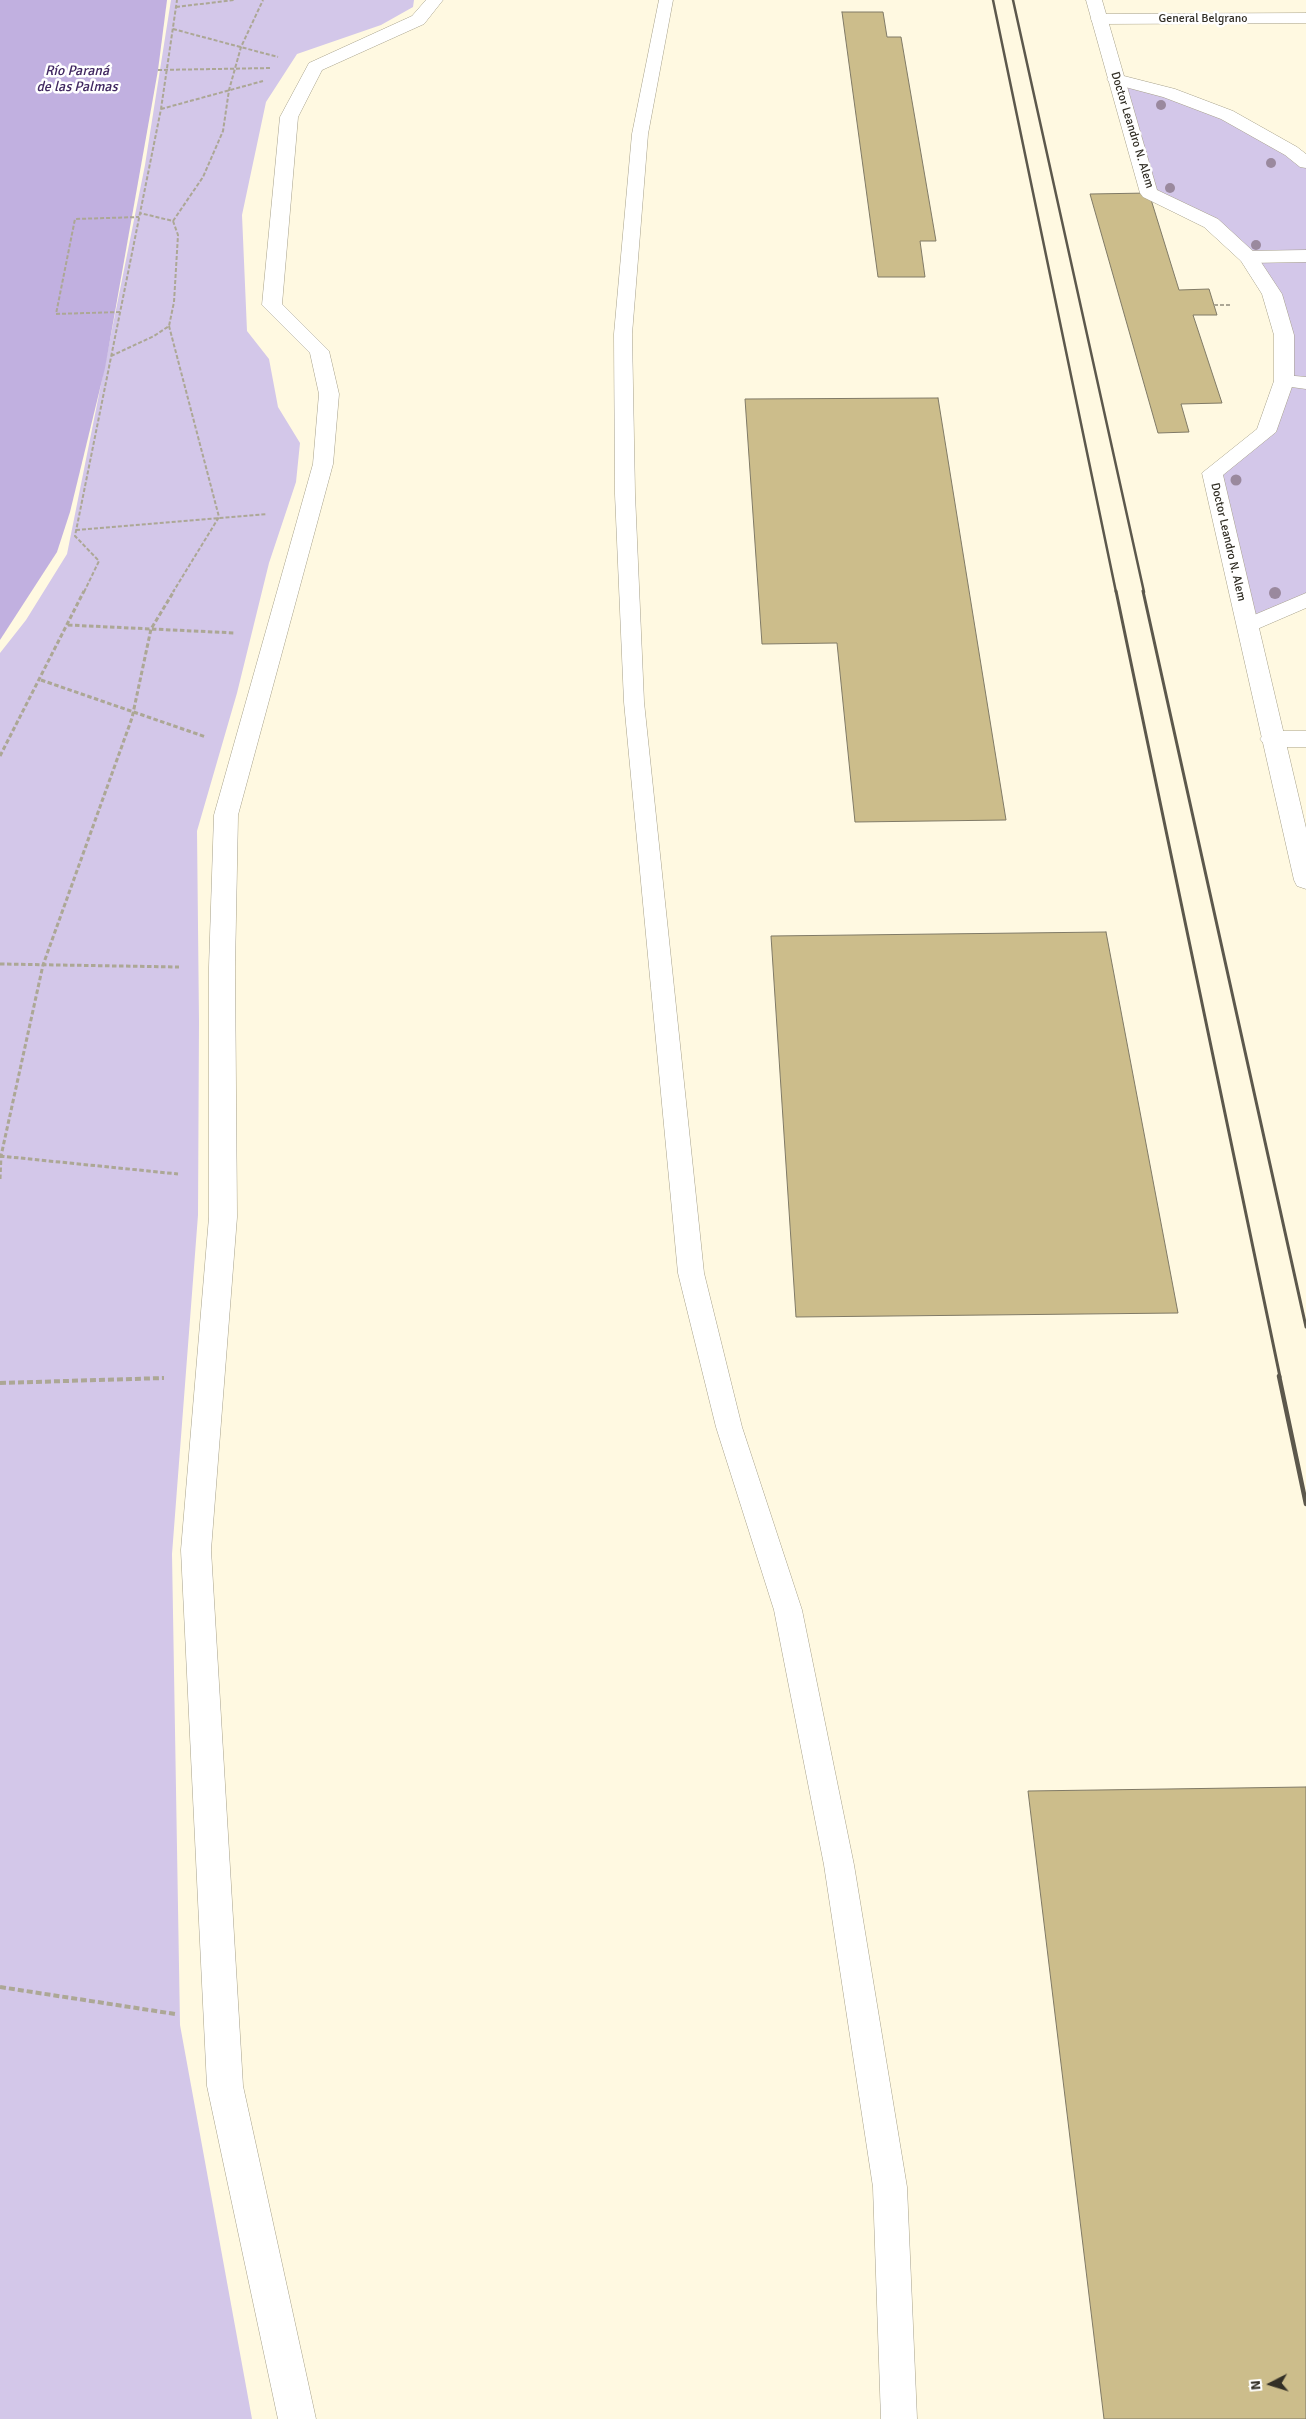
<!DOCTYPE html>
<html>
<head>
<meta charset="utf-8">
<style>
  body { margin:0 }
  #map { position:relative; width:1306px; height:2419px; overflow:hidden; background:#fff9e1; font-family:Signika,sans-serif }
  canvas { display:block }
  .north { position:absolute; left:1246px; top:2359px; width:50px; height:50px; -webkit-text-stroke:4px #fff; paint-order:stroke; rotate:265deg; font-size:14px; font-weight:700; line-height:20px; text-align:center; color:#322f26 }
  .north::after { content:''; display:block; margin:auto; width:18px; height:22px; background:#322f26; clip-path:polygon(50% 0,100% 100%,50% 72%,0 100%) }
</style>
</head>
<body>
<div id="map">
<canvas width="1306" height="2419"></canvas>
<div class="north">N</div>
</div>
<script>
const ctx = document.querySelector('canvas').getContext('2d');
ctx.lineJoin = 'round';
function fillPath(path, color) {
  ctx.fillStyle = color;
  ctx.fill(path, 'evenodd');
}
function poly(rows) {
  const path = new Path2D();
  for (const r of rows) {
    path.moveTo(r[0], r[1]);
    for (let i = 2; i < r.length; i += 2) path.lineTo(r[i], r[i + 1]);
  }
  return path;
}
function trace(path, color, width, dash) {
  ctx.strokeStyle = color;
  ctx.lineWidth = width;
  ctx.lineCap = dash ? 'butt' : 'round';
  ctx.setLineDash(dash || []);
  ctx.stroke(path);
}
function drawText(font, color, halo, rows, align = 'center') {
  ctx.font = font + ' Signika,sans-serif';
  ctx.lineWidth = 5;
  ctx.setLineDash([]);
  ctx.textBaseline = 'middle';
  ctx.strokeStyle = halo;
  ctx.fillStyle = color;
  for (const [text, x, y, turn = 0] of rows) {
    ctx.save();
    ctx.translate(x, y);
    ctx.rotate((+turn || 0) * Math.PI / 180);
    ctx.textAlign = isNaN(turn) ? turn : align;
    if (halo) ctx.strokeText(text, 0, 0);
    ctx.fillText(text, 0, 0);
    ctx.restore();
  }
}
fillPath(poly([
  [171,0,414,0,413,7,381,25,297,54,266,102,242,215,247,331,269,359,278,407,300,443,296,482,269,563,237,693,197,831,199,1022,198,1215,172,1554,180,2025,252,2419,0,2419,0,653,26,620,67,554,145,165],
  [1116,79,1226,115,1306,163,1306,600,1248,626,1212,473,1266,432,1284,381,1272,294,1211,223,1149,193]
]), '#d3c7e9');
fillPath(poly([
  [0,0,167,0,158,70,105,368,70,512,57,552,0,640]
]), '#c1b0e0');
const building = poly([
  [842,12,883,12,887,37,901,37,936,241,920,241,925,277,878,277,842,12],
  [1149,193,1179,290,1209,289,1217,315,1193,315,1222,403,1181,404,1189,432,1158,433,1090,194,1149,193],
  [938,398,1006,820,855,822,837,643,762,644,745,399,938,398],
  [1106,932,1178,1313,796,1317,771,936,1106,932],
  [1306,1787,1306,2419,1104,2419,1028,1791,1306,1787]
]);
fillPath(building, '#ccbd8b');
trace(building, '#807a66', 1);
const service = poly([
  [659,0,673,0,648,134,632,334,635,494,644,702,704,1273,742,1427,802,1610,854,1865,907,2187,917,2419,881,2419,873,2187,824,1865,774,1610,716,1427,678,1273,624,702,615,494,614,334,632,134,659,0]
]);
const minor = poly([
  [426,0,443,0,424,24,322,70,298,117,282,304,329,351,339,394,333,464,238,815,235,967,237,1217,211,1550,243,2086,316,2419,278,2419,207,2086,181,1550,209,1217,209,967,214,815,313,464,319,394,310,353,262,305,280,117,309,63,412,16,426,0],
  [1306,13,1306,23,1099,24,1093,23,1091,19,1093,15,1099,14,1306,13],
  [1116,74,1175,89,1233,111,1297,147,1306,154,1306,168,1300,167,1285,155,1221,119,1163,97,1110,83,1107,79,1110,75,1116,74],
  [1306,593,1306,608,1248,633,1240,631,1237,626,1240,621,1306,593],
  [1272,731,1306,731,1306,747,1272,747,1264,744,1260,739,1264,734,1272,731]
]);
const tertiary = poly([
  [1086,0,1102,0,1157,190,1218,219,1255,253,1282,294,1294,335,1294,381,1276,432,1223,475,1306,828,1306,889,1297,886,1294,880,1202,473,1257,429,1274,381,1274,335,1262,294,1241,261,1204,227,1143,197,1140,193,1086,0]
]);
const secondary = poly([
  [1306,250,1306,262,1248,263,1241,261,1239,257,1241,253,1248,251,1306,250],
  [1284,375,1306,377,1306,389,1277,385,1274,381,1277,377,1284,375]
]);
trace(service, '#a7a18b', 1);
trace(minor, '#a7a18b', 1);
trace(tertiary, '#a7a18b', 1);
trace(secondary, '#a7a18b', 1);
trace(poly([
  [176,7,234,0],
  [173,29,278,57],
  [158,70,272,68],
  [161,109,263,81],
  [173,221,203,177,223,131,229,90,241,47,263,0],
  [1214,305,1232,305],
  [120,312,56,314,75,219,139,217],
  [169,326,219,517,173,592],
  [111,356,154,336,169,326,174,302,178,235,173,221,140,213],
  [76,530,267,514],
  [84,592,99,561,75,536,161,109,177,0]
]), '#aca795', 2, [4, 2]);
trace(poly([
  [68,625,235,633],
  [41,680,206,737],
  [0,756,84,591],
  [0,964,179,967],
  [0,1156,178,1174],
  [0,1179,1,1156,43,965,132,718,151,629,174,591]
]), '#aca795', 3, [4.5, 2.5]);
trace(poly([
  [0,1383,164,1378],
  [0,1987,175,2014]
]), '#aca795', 4, [6, 3]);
fillPath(service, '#fff');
fillPath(minor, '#fff');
fillPath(tertiary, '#fff');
fillPath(secondary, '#fff');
trace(poly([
  [993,0,1116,592],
  [1013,0,1144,592]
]), '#5c584c', 2.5);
trace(poly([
  [1116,591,1280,1377],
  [1143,591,1306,1327]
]), '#5c584c', 3);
trace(poly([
  [1279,1376,1306,1504]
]), '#5c584c', 4.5);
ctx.fillStyle = '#9a899e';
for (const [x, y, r] of [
  [1161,105,5],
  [1271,163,5],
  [1170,188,5],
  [1256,245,5],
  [1236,480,5.5],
  [1275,593,6]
]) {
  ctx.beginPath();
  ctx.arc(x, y, r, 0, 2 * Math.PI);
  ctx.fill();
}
drawText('12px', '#322f26', '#fff', [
  ["General Belgrano",1203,19],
  ["Doctor Leandro N. Alem",1132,130,73],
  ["Doctor Leandro N. Alem",1228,542,77]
]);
drawText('italic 14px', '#402760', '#fff', [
  ["Río Paraná",77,71],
  ["de las Palmas",77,87]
]);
</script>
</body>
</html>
